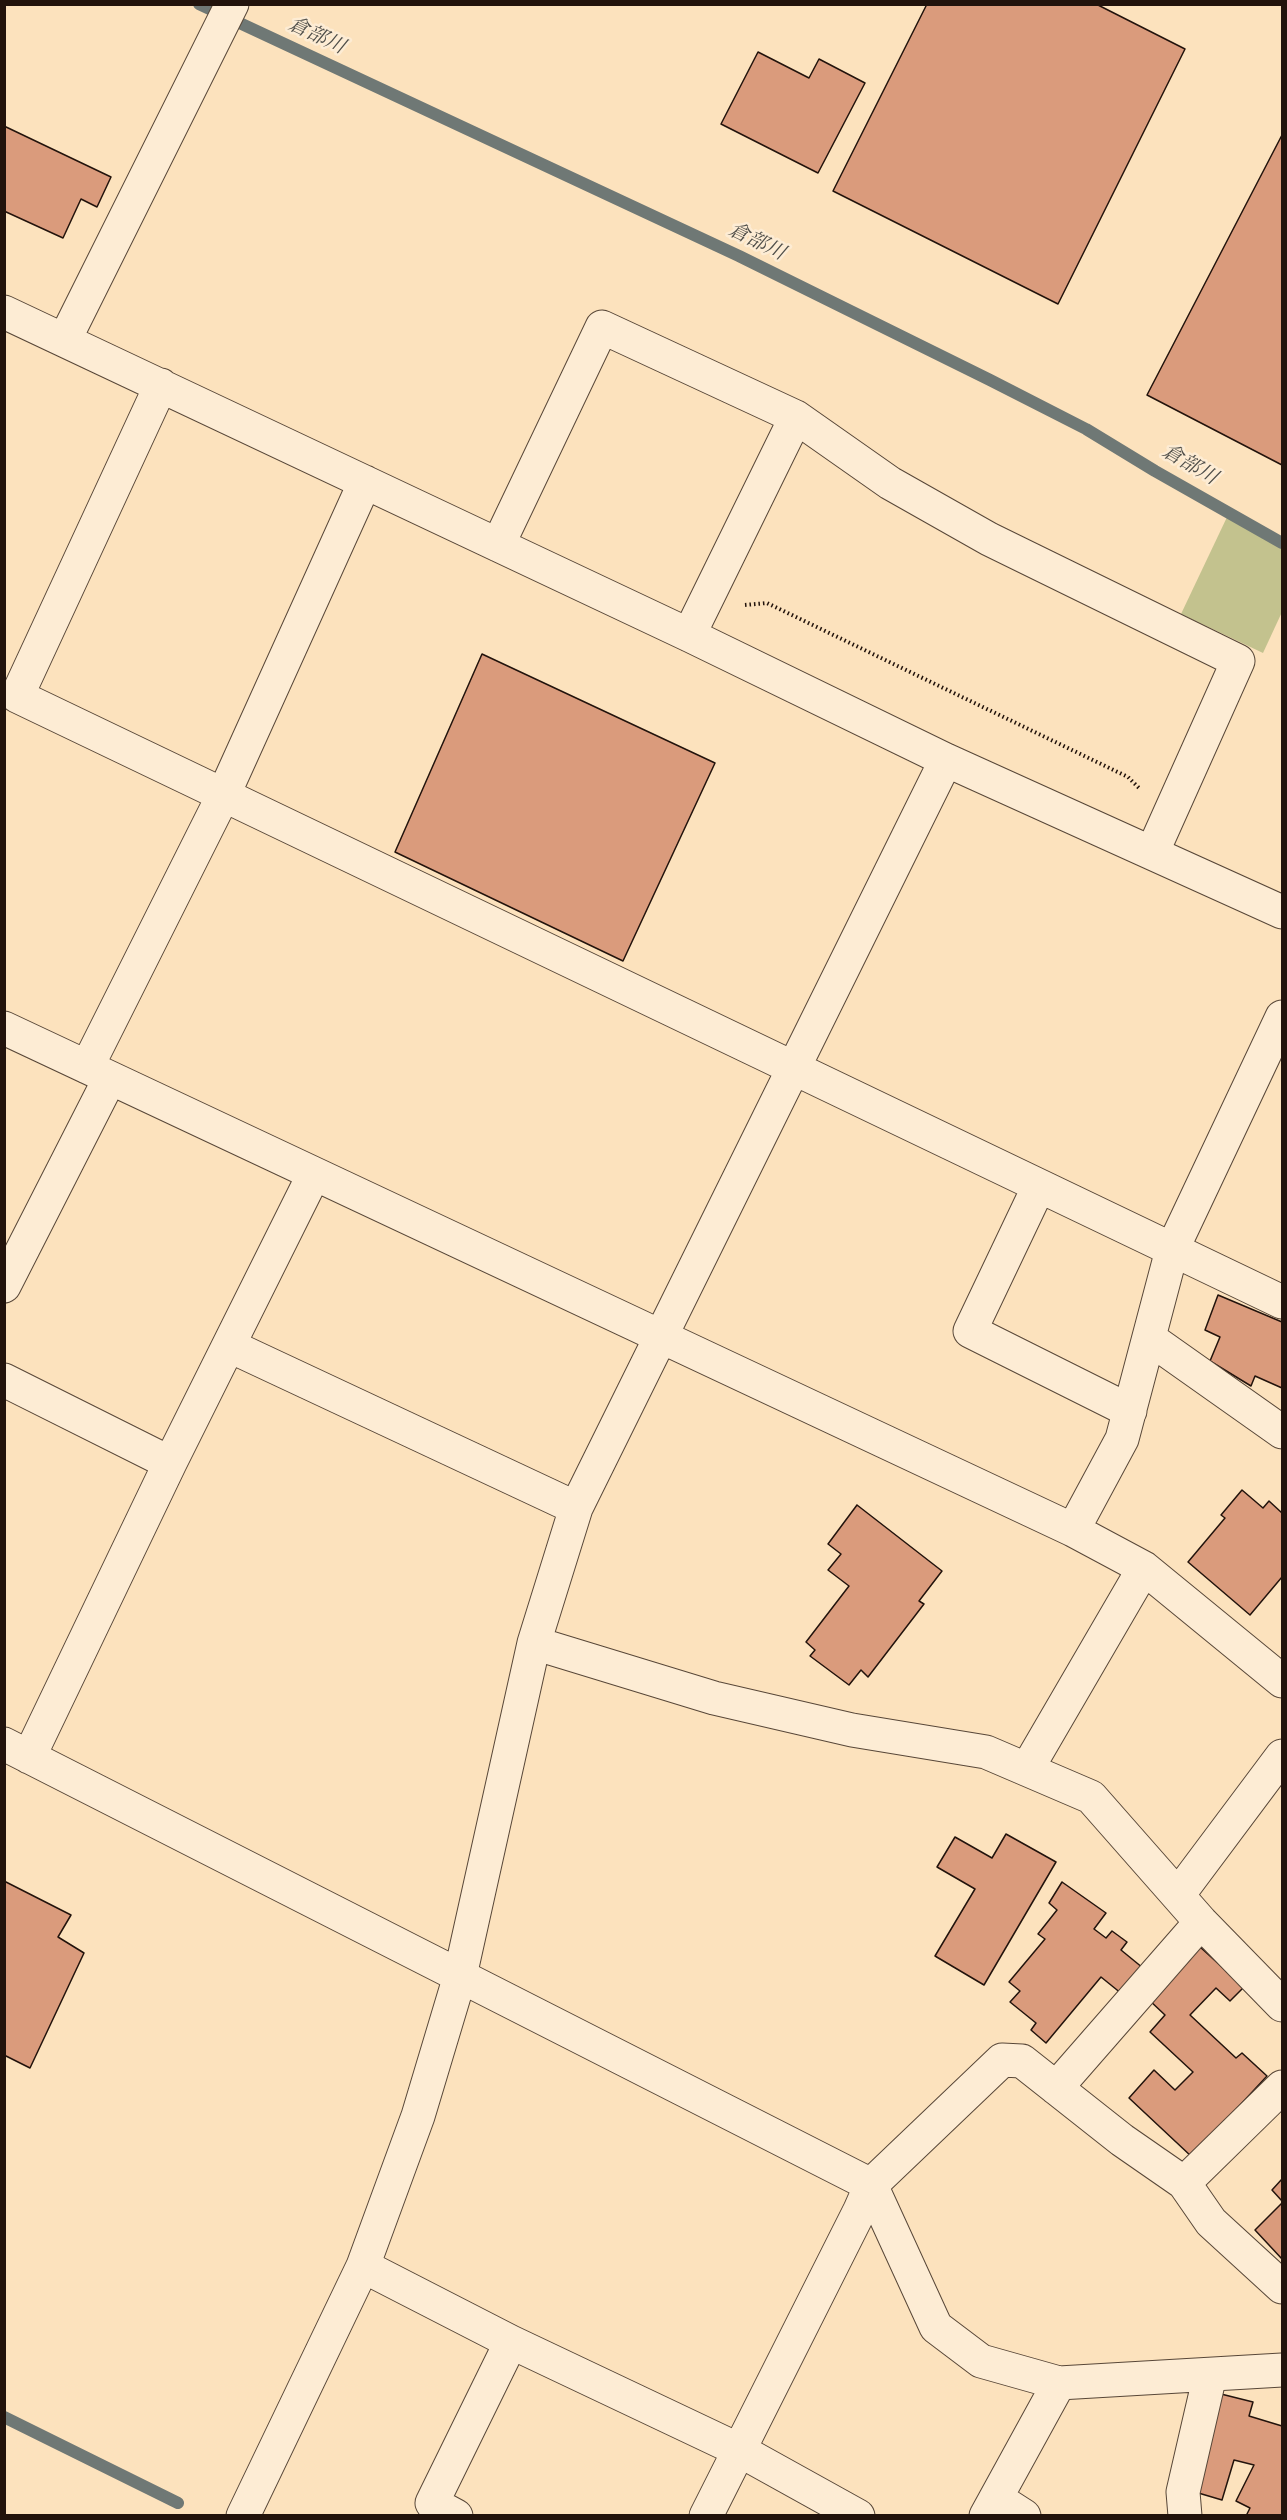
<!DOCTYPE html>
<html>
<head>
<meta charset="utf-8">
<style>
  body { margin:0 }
  #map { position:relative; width:1287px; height:2520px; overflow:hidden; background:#fce2bd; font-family:"IM FELL English",serif }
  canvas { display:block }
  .frame { position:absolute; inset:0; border:6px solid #22130c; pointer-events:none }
</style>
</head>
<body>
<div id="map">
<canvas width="1287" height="2520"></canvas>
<div class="frame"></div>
</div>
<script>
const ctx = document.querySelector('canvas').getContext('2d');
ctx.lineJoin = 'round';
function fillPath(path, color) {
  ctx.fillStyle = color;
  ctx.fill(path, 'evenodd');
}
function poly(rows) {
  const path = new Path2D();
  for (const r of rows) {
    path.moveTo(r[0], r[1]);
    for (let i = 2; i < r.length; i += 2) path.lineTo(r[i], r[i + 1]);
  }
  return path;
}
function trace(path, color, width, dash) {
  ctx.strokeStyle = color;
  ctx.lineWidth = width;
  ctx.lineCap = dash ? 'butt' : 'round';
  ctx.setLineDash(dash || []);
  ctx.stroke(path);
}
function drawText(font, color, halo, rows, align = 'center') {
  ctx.font = font + ' "IM FELL English","Noto Serif JP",serif';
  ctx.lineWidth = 5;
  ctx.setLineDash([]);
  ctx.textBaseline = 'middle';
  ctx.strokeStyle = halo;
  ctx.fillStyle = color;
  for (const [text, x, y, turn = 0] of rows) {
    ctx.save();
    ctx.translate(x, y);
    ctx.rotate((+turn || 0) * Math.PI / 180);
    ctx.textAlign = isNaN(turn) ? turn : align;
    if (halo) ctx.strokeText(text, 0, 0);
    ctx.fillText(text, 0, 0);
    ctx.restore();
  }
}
fillPath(poly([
  [1228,515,1282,547,1282,612,1263,653,1181,614]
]), '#c3c28e');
trace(poly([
  [199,4,739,256,990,380,1086,429,1155,471,1282,543],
  [4,2417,178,2503]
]), '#6f7875', 12);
const building = poly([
  [927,4,1096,4,1185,49,1058,304,833,191,927,4],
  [758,52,809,78,819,59,865,83,818,173,721,124,758,52],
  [4,126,111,177,97,207,81,199,63,238,4,211,4,126],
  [1282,135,1282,465,1147,395,1282,135],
  [482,654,715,763,623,961,395,852,482,654],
  [1218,1295,1282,1322,1282,1388,1255,1376,1251,1386,1210,1361,1220,1337,1205,1330,1218,1295],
  [1242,1490,1263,1508,1269,1501,1282,1513,1282,1577,1250,1615,1188,1562,1225,1518,1221,1515,1242,1490],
  [857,1505,942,1571,919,1601,924,1604,868,1677,861,1670,849,1685,810,1656,815,1650,806,1642,849,1586,828,1570,841,1554,828,1544,857,1505],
  [1006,1834,1056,1862,984,1985,935,1956,975,1889,937,1867,955,1837,992,1858,1006,1834],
  [4,1881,71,1915,58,1937,84,1953,30,2068,4,2055,4,1881],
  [1062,1882,1106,1913,1094,1929,1106,1938,1112,1931,1127,1942,1121,1950,1143,1968,1122,1994,1101,1977,1046,2043,1031,2030,1036,2023,1010,2002,1020,1991,1009,1982,1045,1939,1038,1934,1057,1910,1049,1903,1062,1882],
  [1199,1946,1244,1987,1230,2001,1216,1988,1190,2015,1236,2058,1242,2053,1267,2076,1192,2157,1129,2098,1154,2070,1175,2090,1193,2072,1150,2032,1165,2015,1148,1999,1199,1946],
  [1282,2179,1282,2201,1272,2190,1282,2179],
  [1282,2203,1282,2259,1255,2230,1282,2203],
  [1221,2394,1253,2402,1249,2416,1282,2426,1282,2516,1246,2516,1250,2508,1236,2501,1254,2465,1234,2460,1222,2500,1195,2492,1221,2394]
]);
fillPath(building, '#da9b7c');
trace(building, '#22130c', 1.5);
const minor = poly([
  [4,312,689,635,946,760,1282,912],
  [65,339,232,4],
  [161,385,17,696,1282,1302],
  [498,545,602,327,796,417],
  [689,635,796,417,890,483,989,539,1238,661,1152,853],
  [1282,1017,1172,1250,1122,1439,1073,1530,1144,1568,1282,1681],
  [4,1028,1073,1530],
  [87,1067,223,796,365,482],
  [1039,1186,970,1331,1130,1411],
  [4,1286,110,1078],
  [1149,1338,1282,1432],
  [230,1346,576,1508],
  [4,1380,170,1463],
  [534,1643,714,1698,852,1730,986,1752,1091,1797,1201,1922,1282,2005],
  [4,1744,871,2185,936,2327,981,2361,1059,2383,1282,2370],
  [29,1757,170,1463,314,1174],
  [1027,1769,1144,1568],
  [1178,1895,1282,1756],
  [1056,2088,1201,1922],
  [1184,2183,1282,2087],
  [363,2266,511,2342],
  [996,2498,1024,2516],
  [243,2516,363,2266,418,2116,460,1976,534,1643,576,1508,946,760],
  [456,2516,432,2503,511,2342,739,2450,858,2516],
  [706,2516,860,2210,871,2185,1002,2060,1022,2061,1122,2140,1184,2183,1211,2222,1282,2287],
  [986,2516,1059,2383],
  [1185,2516,1183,2492,1210,2375]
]);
trace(minor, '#584738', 35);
trace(poly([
  [745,605,767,603,1128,777,1140,789]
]), '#22130c', 4, [1.5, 3]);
trace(minor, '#fdecd4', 33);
drawText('italic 20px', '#4f4e49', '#fdecd4', [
  ["倉部川",316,37,25],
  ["倉部川",756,243,26],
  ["倉部川",1189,466,30]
]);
</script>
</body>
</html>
